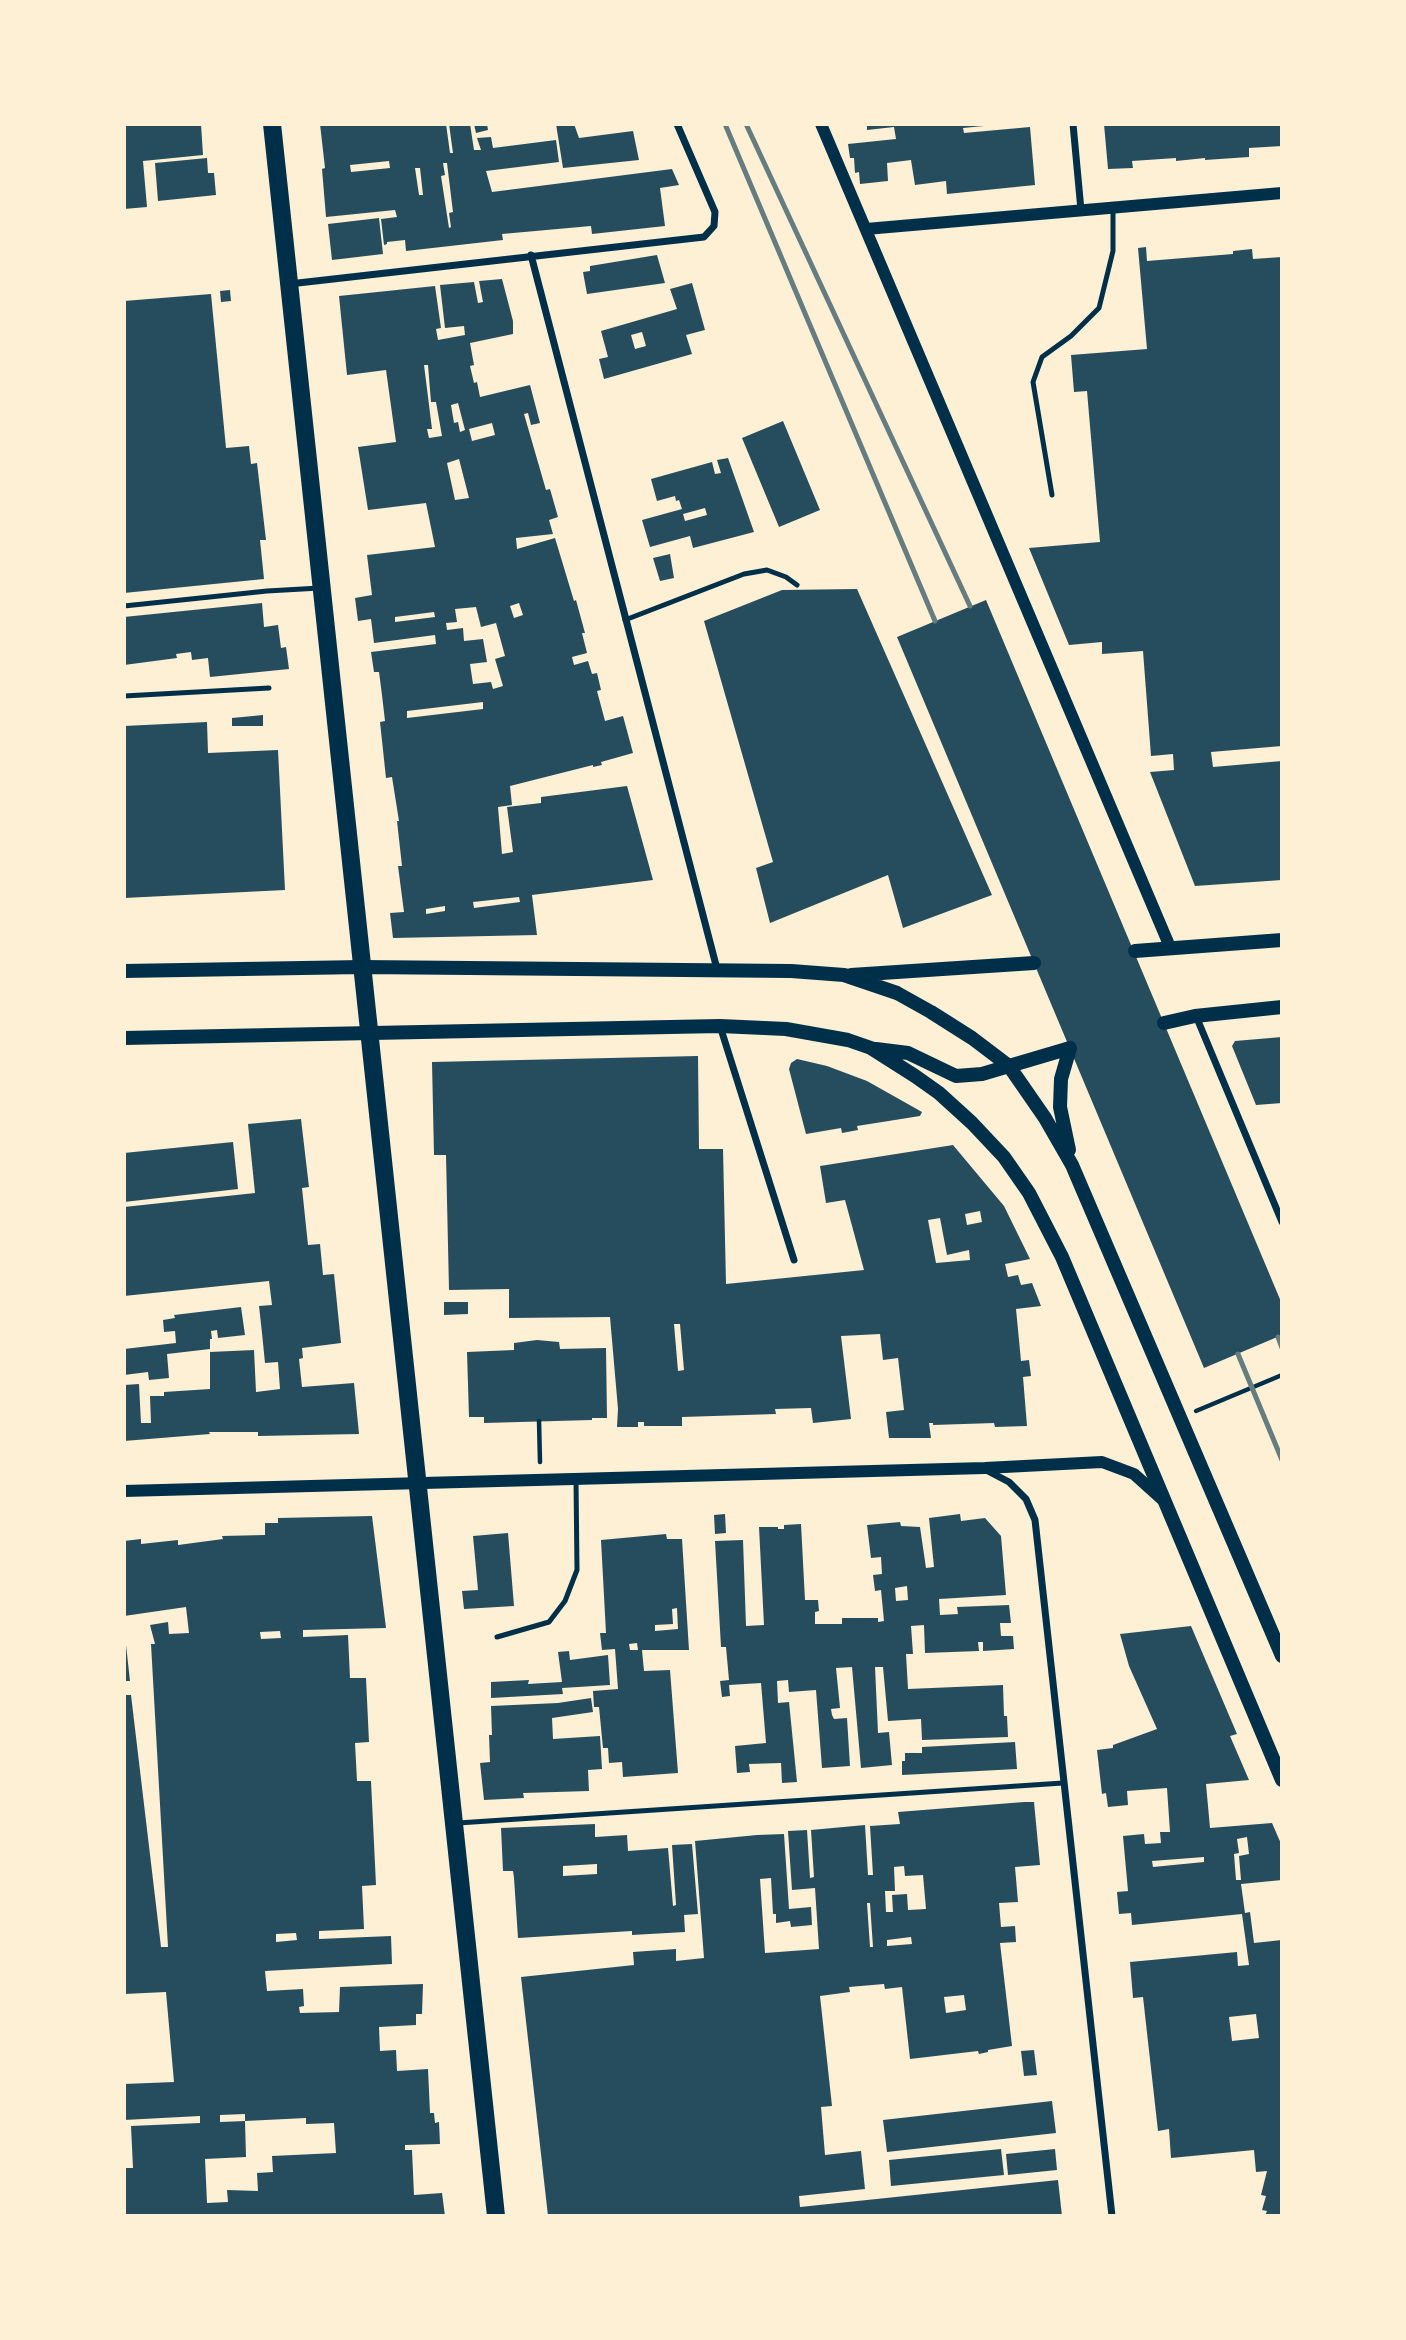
<!DOCTYPE html>
<html>
<head>
<meta charset="utf-8">
<style>
  body { margin:0 }
  #map { position:relative; width:1406px; height:2340px; overflow:hidden; background:#fdf0d5; font-family:"IBM Plex Sans",sans-serif }
  canvas { display:block }
  .frame { position:absolute; inset:0; border:126px solid #fdf0d5; pointer-events:none }
</style>
</head>
<body>
<div id="map">
<canvas width="1406" height="2340"></canvas>
<div class="frame"></div>
</div>
<script>
const ctx = document.querySelector('canvas').getContext('2d');
ctx.lineJoin = 'round';
function fillPath(path, color) {
  ctx.fillStyle = color;
  ctx.fill(path, 'evenodd');
}
function poly(rows) {
  const path = new Path2D();
  for (const r of rows) {
    path.moveTo(r[0], r[1]);
    for (let i = 2; i < r.length; i += 2) path.lineTo(r[i], r[i + 1]);
  }
  return path;
}
function trace(path, color, width, dash) {
  ctx.strokeStyle = color;
  ctx.lineWidth = width;
  ctx.lineCap = dash ? 'butt' : 'round';
  ctx.setLineDash(dash || []);
  ctx.stroke(path);
}
fillPath(poly([
  [124,124,201,124,203,155,143,161,147,207,124,209],
  [320,124,446,124,450,153,453,153,449,124,470,124,474,150,481,150,477,138,491,137,493,148,556,140,559,162,486,171,492,192,672,169,679,185,660,188,665,226,592,234,591,226,502,234,503,240,406,251,405,240,387,242,387,244,384,245,381,219,397,217,395,210,326,217,322,169,325,168],
  [389,161,390,168,351,172,350,165],
  [443,163,447,163,452,204,453,212,449,213,451,227,449,228,441,176,445,175],
  [415,168,420,168,423,195,419,195],
  [474,124,487,124,488,130,476,133],
  [556,124,574,124,579,138,633,131,639,160,563,168],
  [867,124,984,124,984,126,963,128,964,133,1030,127,1035,185,947,194,946,181,915,185,911,160,887,163,888,181,860,184,859,172,855,173,854,158,850,158,848,144,896,139,894,127,867,130],
  [1104,124,1282,124,1282,146,1249,148,1249,157,1205,160,1205,158,1176,161,1176,158,1132,161,1133,168,1108,169],
  [207,158,208,173,214,173,216,195,158,201,155,163],
  [379,218,383,254,332,260,328,224],
  [1146,247,1147,261,1233,254,1233,251,1252,249,1253,259,1282,257,1282,746,1211,752,1213,767,1282,761,1282,880,1195,886,1150,772,1174,770,1173,754,1151,756,1143,651,1102,654,1102,642,1069,645,1029,548,1100,542,1087,391,1074,392,1071,355,1147,349,1138,248],
  [657,255,665,283,587,294,583,272,590,271,590,266],
  [502,279,513,321,513,334,470,343,474,365,470,366,474,383,477,382,480,397,530,385,540,423,531,425,528,413,524,414,546,490,550,489,558,517,549,520,553,534,516,538,517,549,555,538,574,601,576,600,585,633,582,633,587,653,572,657,574,665,588,661,592,674,597,673,601,690,597,691,605,721,623,716,633,753,601,762,602,765,593,767,593,765,510,786,512,805,498,807,502,854,513,852,507,807,541,803,541,797,627,786,653,880,532,895,537,935,393,938,390,913,404,912,398,866,402,866,397,821,399,821,392,777,386,778,380,722,385,721,382,695,379,672,374,672,371,652,436,644,435,635,374,643,371,619,358,621,355,598,372,595,367,555,435,547,426,503,368,510,358,447,396,442,386,370,347,375,339,296,435,286,441,328,436,329,438,340,465,335,464,326,445,328,440,285,474,282,478,303,483,302,479,281],
  [424,365,428,365,431,402,436,402,442,436,429,438,427,429,432,429],
  [458,403,465,430,460,432,458,422,454,423,451,405],
  [492,423,495,435,472,441,469,429],
  [459,459,469,498,455,500,447,463],
  [519,603,523,615,514,618,510,606],
  [476,607,481,627,496,623,505,656,495,659,503,686,493,689,491,682,473,684,470,664,487,662,483,639,464,641,463,628,447,630,446,623,457,622,455,609],
  [434,612,435,617,395,622,395,617],
  [483,702,483,709,407,718,407,711],
  [519,897,520,902,474,908,473,902],
  [445,906,445,911,426,914,426,909],
  [692,283,705,330,686,335,692,354,604,379,599,359,608,357,601,331,677,309,670,289],
  [642,332,646,346,635,349,631,335],
  [230,290,231,301,221,302,220,291],
  [211,294,226,448,249,446,251,464,257,463,266,540,260,540,264,579,124,593,124,301],
  [783,421,820,510,779,527,742,438],
  [728,458,754,532,693,548,690,536,650,547,642,520,682,509,679,500,676,501,675,496,657,501,651,479,712,462,715,474,721,473,717,460],
  [705,508,707,515,685,521,683,514],
  [670,554,674,578,660,581,653,558],
  [857,589,992,895,903,928,888,875,770,923,756,868,773,862,704,621,782,590],
  [986,600,1282,1304,1282,1335,1204,1368,897,637],
  [262,603,264,627,278,625,281,648,286,647,289,669,210,677,208,658,192,660,191,652,176,654,177,658,124,665,124,617],
  [263,715,263,726,232,726,232,718],
  [207,722,208,753,278,750,285,890,124,898,124,726],
  [1282,1037,1282,1103,1256,1105,1232,1046,1235,1041],
  [698,1056,699,1149,723,1149,726,1284,864,1270,845,1200,826,1203,820,1166,953,1145,1004,1206,1030,1259,1005,1264,1008,1277,1018,1275,1021,1285,1032,1283,1041,1306,1016,1309,1021,1361,1029,1360,1031,1376,1023,1377,1027,1426,995,1427,994,1423,933,1425,933,1423,929,1423,931,1438,889,1438,886,1412,904,1410,898,1358,883,1360,880,1334,841,1336,851,1419,813,1423,811,1408,775,1409,776,1414,682,1417,682,1426,644,1426,644,1422,638,1422,638,1427,617,1427,618,1409,610,1317,509,1318,509,1289,449,1290,446,1155,434,1155,432,1062],
  [980,1211,982,1222,967,1225,965,1214],
  [940,1218,947,1255,969,1250,970,1260,936,1263,928,1220],
  [674,1324,680,1324,684,1370,678,1371],
  [797,1059,827,1066,867,1081,922,1112,920,1116,857,1126,858,1130,842,1133,841,1128,806,1134,789,1069,791,1063],
  [301,1119,309,1187,302,1188,308,1245,320,1244,323,1275,334,1274,341,1343,302,1348,303,1358,299,1359,302,1387,354,1383,359,1434,258,1436,258,1432,209,1432,210,1434,124,1441,124,1385,139,1384,141,1423,151,1423,150,1396,164,1396,164,1392,210,1389,210,1352,254,1350,256,1392,280,1389,278,1362,265,1363,262,1333,259,1306,272,1305,269,1281,124,1296,124,1207,255,1193,248,1124],
  [233,1142,238,1189,124,1202,124,1153],
  [444,1302,468,1302,468,1314,444,1315],
  [241,1307,245,1335,218,1338,217,1330,211,1331,212,1339,210,1339,210,1349,167,1354,169,1378,149,1380,148,1372,124,1375,124,1349,176,1343,175,1331,164,1332,163,1320,175,1318,174,1315],
  [537,1340,559,1342,560,1349,606,1348,607,1418,592,1418,592,1420,484,1423,484,1417,469,1417,467,1352,514,1350,514,1343],
  [725,1514,726,1533,715,1534,714,1515],
  [960,1514,961,1521,985,1518,1001,1536,1006,1595,939,1599,940,1615,958,1614,957,1607,1009,1605,1011,1623,1000,1623,1001,1636,1013,1636,1014,1649,983,1651,983,1642,978,1642,979,1651,925,1653,924,1625,911,1626,913,1654,906,1654,908,1689,1003,1685,1004,1716,1007,1716,1008,1737,922,1740,921,1719,888,1721,883,1667,875,1667,878,1733,889,1732,892,1765,861,1768,852,1667,836,1668,840,1708,831,1709,832,1715,834,1719,847,1718,850,1766,822,1768,816,1690,789,1692,788,1680,777,1681,778,1703,789,1702,797,1782,782,1783,781,1763,749,1764,750,1772,737,1773,735,1746,766,1743,761,1683,729,1685,730,1696,722,1697,720,1681,729,1680,726,1647,721,1647,715,1541,743,1540,746,1626,764,1625,759,1527,778,1527,778,1529,784,1529,784,1525,801,1524,805,1600,818,1600,819,1611,815,1612,815,1624,842,1624,842,1618,878,1618,878,1622,884,1621,881,1590,875,1591,873,1575,882,1574,881,1557,871,1558,867,1525,900,1522,901,1526,920,1527,926,1568,934,1567,929,1518],
  [907,1586,908,1600,896,1601,895,1588],
  [372,1516,386,1628,303,1630,303,1637,348,1635,350,1678,366,1678,369,1742,355,1743,357,1781,371,1781,376,1885,362,1886,364,1929,319,1931,319,1939,391,1936,392,1964,265,1971,267,1991,303,1989,304,2006,299,2007,300,2013,339,2012,340,1987,423,1984,422,2014,416,2014,416,2025,379,2027,380,2051,396,2050,397,2071,428,2069,430,2113,434,2113,435,2123,439,2122,440,2144,405,2145,405,2150,412,2150,414,2195,442,2193,445,2216,124,2216,124,2168,133,2168,131,2126,200,2123,200,2116,124,2120,124,2084,174,2082,166,1992,124,1994,124,1695,131,1695,161,1947,168,1947,151,1644,155,1644,150,1625,168,1622,169,1634,189,1633,186,1607,124,1616,124,1541,141,1539,141,1544,178,1540,178,1545,223,1539,222,1536,265,1535,265,1523,278,1523,278,1518],
  [280,1631,281,1638,261,1639,260,1632],
  [296,1933,297,1940,276,1942,276,1934],
  [245,2114,245,2121,306,2118,306,2124,334,2123,336,2153,272,2156,273,2172,257,2173,258,2191,227,2190,228,2202,207,2203,205,2159,246,2157,245,2121,220,2122,220,2115],
  [508,1533,514,1606,464,1609,462,1591,478,1590,473,1536],
  [666,1534,667,1539,682,1539,689,1650,642,1650,644,1671,670,1670,678,1773,623,1777,622,1762,609,1763,608,1748,603,1748,599,1707,594,1707,593,1691,618,1689,615,1649,602,1650,600,1633,606,1633,601,1540],
  [677,1608,678,1629,655,1631,655,1625,673,1624,672,1609],
  [637,1643,638,1650,630,1650,629,1644],
  [1191,1626,1237,1734,1230,1736,1249,1780,1206,1784,1210,1828,1272,1823,1282,1846,1282,1880,1241,1884,1245,1913,1250,1912,1254,1943,1282,1940,1282,2216,1265,2216,1267,2211,1262,2210,1266,2196,1261,2195,1267,2171,1256,2172,1254,2150,1171,2158,1169,2129,1158,2131,1143,1997,1133,1998,1130,1962,1237,1952,1238,1966,1249,1965,1242,1914,1132,1925,1131,1913,1119,1914,1117,1892,1128,1891,1123,1836,1144,1834,1145,1844,1161,1843,1160,1832,1170,1832,1167,1788,1127,1791,1128,1805,1108,1807,1106,1793,1102,1794,1097,1750,1113,1748,1113,1745,1157,1729,1129,1666,1120,1634],
  [1247,1837,1249,1854,1239,1856,1241,1880,1236,1880,1234,1854,1239,1853,1237,1839],
  [1204,1857,1204,1862,1153,1867,1152,1861],
  [1256,2014,1259,2038,1232,2041,1229,2017],
  [124,1645,126,1645,130,1681,124,1681],
  [569,1651,570,1660,608,1655,610,1685,562,1688,563,1694,491,1698,491,1682,529,1680,528,1684,562,1682,558,1652],
  [591,1698,593,1712,552,1718,553,1739,600,1736,602,1769,588,1770,589,1791,523,1793,524,1798,484,1800,480,1763,490,1762,489,1735,492,1735,491,1706,558,1703],
  [1015,1742,1017,1769,902,1775,902,1761,905,1761,905,1753,922,1753,922,1747],
  [1024,1802,1034,1802,1040,1865,1015,1867,1018,1902,999,1903,1001,1927,1015,1926,1016,1942,1000,1943,1012,2046,988,2050,988,2052,979,2054,978,2051,910,2059,902,1987,885,1989,884,1984,849,1987,850,1992,820,1996,832,2106,821,2107,825,2155,861,2151,865,2189,799,2196,800,2207,1058,2180,1062,2216,548,2216,521,1977,634,1965,633,1952,676,1949,676,1961,704,1958,695,1841,757,1835,784,1834,789,1909,811,1907,812,1925,791,1927,790,1921,776,1923,776,1914,773,1914,771,1878,760,1879,765,1953,819,1949,815,1888,792,1890,788,1831,807,1830,810,1878,814,1877,811,1830,865,1825,868,1875,873,1875,870,1826,900,1824,898,1812],
  [904,1866,905,1876,923,1875,926,1909,908,1910,907,1894,892,1895,893,1912,886,1912,885,1891,895,1891,894,1867],
  [867,1903,870,1903,873,1947,870,1947],
  [911,1937,912,1944,887,1946,887,1940],
  [964,1995,966,2010,946,2013,944,1997],
  [595,1824,595,1837,627,1835,628,1851,668,1848,673,1906,676,1905,672,1845,692,1844,698,1914,684,1915,685,1932,632,1935,632,1931,518,1938,514,1878,513,1871,503,1871,501,1828],
  [597,1864,597,1874,563,1876,563,1866],
  [1034,2050,1037,2075,1024,2076,1021,2051],
  [1052,2101,1056,2133,887,2152,883,2120],
  [1001,2149,1004,2175,891,2186,889,2160],
  [1055,2149,1057,2170,1008,2175,1006,2154]
]), '#264d5e');
trace(poly([
  [1196,1411,1282,1375],
  [539,1421,540,1462]
]), '#003049', 4.5);
trace(poly([
  [1052,495,1033,382,1042,357,1071,336,1099,308,1113,251,1113,208],
  [124,606,267,591,320,588],
  [625,620,744,574,767,570,786,577,797,585],
  [124,696,269,688],
  [497,1637,549,1622,565,1601,577,1570,576,1480],
  [458,1823,1063,1783]
]), '#003049', 5);
trace(poly([
  [1073,124,1081,210],
  [531,255,717,969],
  [289,284,704,237,714,226,715,212,677,124],
  [1196,1016,1282,1222],
  [720,1026,794,1260],
  [988,1471,1009,1482,1026,1499,1035,1520,1112,2216]
]), '#003049', 7);
trace(poly([
  [821,124,1170,947],
  [866,229,1282,193],
  [124,1491,985,1468,1102,1462,1134,1474,1164,1501]
]), '#003049', 12);
trace(poly([
  [1135,951,1282,940],
  [124,971,362,967,791,971,844,975,897,993,931,1012,972,1038,1009,1066,1045,1118,1072,1165,1282,1656],
  [851,975,1034,963],
  [1164,1023,1195,1016,1282,1007],
  [124,1038,720,1026,786,1029,848,1040,871,1048,915,1076,939,1093,972,1123,1004,1157,1029,1193,1062,1257,1282,1780],
  [876,1049,908,1053,956,1076,982,1074,1070,1048],
  [1069,1150,1060,1107,1061,1079,1070,1048]
]), '#003049', 14);
trace(poly([
  [272,124,496,2216]
]), '#003049', 18);
trace(poly([
  [725,124,935,621],
  [746,124,970,606],
  [1278,1337,1282,1348],
  [1238,1354,1282,1460]
]), '#657d81', 5);
</script>
</body>
</html>
